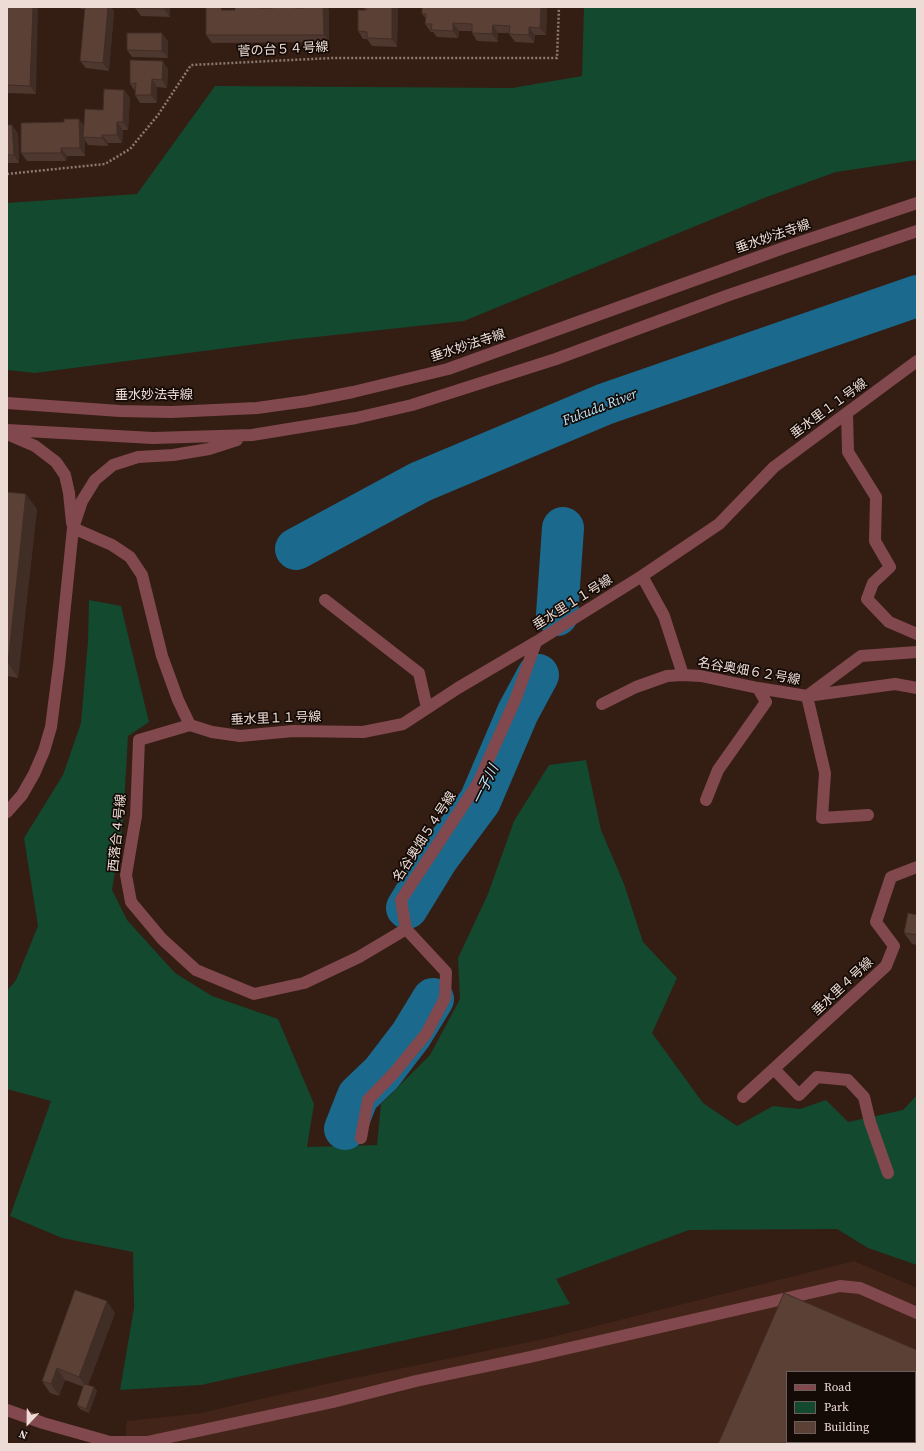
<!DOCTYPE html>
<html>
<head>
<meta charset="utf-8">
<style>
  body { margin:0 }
  #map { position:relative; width:924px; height:1451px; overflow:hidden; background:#341d13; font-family:"Source Serif 4",serif }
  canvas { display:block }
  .frame { position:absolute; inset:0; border:8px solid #eddcd6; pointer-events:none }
  .legend { position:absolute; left:786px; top:1371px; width:130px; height:72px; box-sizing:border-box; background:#140a06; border:1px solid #6b5e59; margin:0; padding:5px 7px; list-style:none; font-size:12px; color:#eddcd6 }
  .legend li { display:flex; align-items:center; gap:8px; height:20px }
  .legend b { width:20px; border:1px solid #6b5e59 }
  .north { position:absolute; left:8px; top:1403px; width:40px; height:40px; -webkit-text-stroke:3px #140a06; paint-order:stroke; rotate:202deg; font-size:11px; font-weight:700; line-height:16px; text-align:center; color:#eddcd6 }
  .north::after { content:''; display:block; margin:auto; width:14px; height:18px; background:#eddcd6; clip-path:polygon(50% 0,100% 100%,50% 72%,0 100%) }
</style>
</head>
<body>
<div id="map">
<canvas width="924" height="1451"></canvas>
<div class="frame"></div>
<ul class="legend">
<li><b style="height:5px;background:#81484d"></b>Road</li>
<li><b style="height:11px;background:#12492f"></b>Park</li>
<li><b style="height:11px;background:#5b4036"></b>Building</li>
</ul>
<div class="north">N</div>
</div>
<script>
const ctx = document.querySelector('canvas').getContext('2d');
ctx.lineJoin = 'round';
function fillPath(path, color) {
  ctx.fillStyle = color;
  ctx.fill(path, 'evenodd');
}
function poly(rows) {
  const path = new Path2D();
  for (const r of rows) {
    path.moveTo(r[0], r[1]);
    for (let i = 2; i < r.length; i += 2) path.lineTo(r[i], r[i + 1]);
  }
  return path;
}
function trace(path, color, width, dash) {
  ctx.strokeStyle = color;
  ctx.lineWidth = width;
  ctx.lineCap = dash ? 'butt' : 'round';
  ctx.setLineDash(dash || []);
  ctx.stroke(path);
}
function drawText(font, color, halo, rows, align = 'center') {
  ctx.font = font + ' "Source Serif 4","Noto Sans JP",serif';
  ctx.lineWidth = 3.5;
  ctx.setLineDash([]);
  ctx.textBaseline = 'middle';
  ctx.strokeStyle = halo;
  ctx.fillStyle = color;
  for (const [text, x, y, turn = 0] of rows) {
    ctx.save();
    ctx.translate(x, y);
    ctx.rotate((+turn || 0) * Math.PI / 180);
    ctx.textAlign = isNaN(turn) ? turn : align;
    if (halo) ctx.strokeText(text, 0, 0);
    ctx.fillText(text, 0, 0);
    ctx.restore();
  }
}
fillPath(poly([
  [854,1261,917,1288,917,1444,125,1444,127,1421,201,1413,330,1383,544,1339],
  [787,1372,915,1372,915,1442,787,1442]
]), '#422418');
fillPath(poly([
  [584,7,917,7,917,160,836,172,764,198,464,321,288,340,35,373,7,370,7,203,137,194,215,86,512,88,582,76],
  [89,600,121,606,149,722,128,736,123,822,112,890,127,920,175,973,212,996,278,1019,314,1104,307,1147,377,1145,381,1104,430,1055,460,999,458,958,488,894,514,821,549,765,586,760,601,830,624,884,643,942,677,978,652,1033,703,1103,737,1126,773,1106,800,1109,826,1100,848,1122,903,1110,917,1095,917,1265,868,1248,837,1229,689,1230,556,1279,570,1304,201,1385,120,1390,134,1308,133,1252,62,1238,10,1216,51,1101,7,1089,7,991,16,980,38,926,24,838,63,775,81,723,88,641]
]), '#12492f');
trace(poly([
  [296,549,420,482,605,404,917,296],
  [557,615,563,528],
  [407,908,437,859,480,801,518,712,538,675],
  [345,1129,358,1096,382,1073,411,1035,433,999]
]), '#1b698c', 42);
trace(poly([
  [7,174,105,164,130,149,158,115,191,65,332,58,557,58,559,7]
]), '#8d7971', 2.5, [2, 2]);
trace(poly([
  [7,403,120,411,171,412,257,408,307,401,353,392,448,369,786,247,917,203],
  [847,413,848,452,876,497,875,541,890,567,873,583,867,599,889,622,917,634],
  [7,430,153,438,252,435,356,418,412,405,556,359,729,295,917,231],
  [7,434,35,446,56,462,65,475,69,493,72,523],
  [73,528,112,545,130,557,142,575,162,656,178,700,190,725],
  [642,576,664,616,683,675,701,676,758,688,807,696,895,684,917,688],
  [325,600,419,673,427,708],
  [602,704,636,687,667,676,683,675],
  [190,725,212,732,240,736,293,731,363,732,403,724,458,688,536,642,642,576,719,524,774,467,917,361],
  [190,725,139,740,136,816,126,875,131,902,162,939,196,970,254,994,304,983,359,957,406,929],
  [706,800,718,770,766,702,758,688],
  [7,812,22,795,34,774,44,751,51,727,59,665,73,528,82,501,95,480,113,465,138,457,173,455,209,449,237,440],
  [868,815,822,818,825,773,807,696,861,656,917,652],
  [774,1069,799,1095,817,1077,848,1080,864,1097,870,1122,888,1173],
  [743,1097,886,966,894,946,876,922,891,877,917,867],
  [361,1138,368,1100,394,1073,426,1034,445,998,446,972,406,929,401,900,478,783,516,698,536,642],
  [7,1410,43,1423,110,1442,147,1442,333,1402,416,1381,530,1357,840,1286,860,1288,917,1313]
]), '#81484d', 12);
fillPath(poly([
  [7,7,36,94,7,93],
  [80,7,111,7,114,11,109,71,86,68,80,61,85,9,81,9],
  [170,7,170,17,141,16,135,8],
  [235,7,299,8,310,8,310,7,327,7,329,10,329,42,212,43,206,35,224,10,235,10],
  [363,7,398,7,397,47,372,46,367,39,363,39,358,31,366,10,366,9,364,9],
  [547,8,546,35,535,35,534,43,515,42,509,34,509,33,498,33,498,42,477,41,472,33,472,31,459,31,458,38,437,37,433,32,431,32,425,24,426,19,422,14],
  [168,41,168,58,132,57,127,50],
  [168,69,167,88,157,87,157,103,140,103,135,95,135,91,130,84],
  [124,90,130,98,128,130,123,130,122,143,108,143,108,146,88,145,85,140,85,156,67,156,66,161,27,161,21,153,84,125,103,110],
  [7,125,18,133,19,163,7,163],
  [7,492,37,509,18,678,7,676],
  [917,915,917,945,912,944,904,933],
  [115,1313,88,1385,94,1387,97,1391,89,1413,80,1409,77,1405,84,1387,65,1380,59,1396,50,1393,42,1381]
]), '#4e372e');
fillPath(poly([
  [33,7,38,7,36,94,30,86],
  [106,7,111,7,114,11,109,71,103,63],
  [164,7,170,7,170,17,164,9],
  [323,7,327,7,329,10,329,42,324,35],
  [392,7,398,7,397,47,392,39],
  [541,7,546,7,547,8,546,35,540,28],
  [453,23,459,31,458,38,453,31],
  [493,25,498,33,498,42,492,34],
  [529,27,535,35,534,43,529,35],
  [162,33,168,41,168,58,162,51],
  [163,61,168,69,167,88,162,80],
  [152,79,157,87,157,103,151,95],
  [124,90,130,98,128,130,123,122],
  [79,119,85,127,83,137,85,140,85,156,80,148],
  [117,122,123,130,122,143,117,135],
  [12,125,18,133,19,163,14,155],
  [102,135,108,143,108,146,102,138],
  [61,148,67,156,66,161,61,153],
  [26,494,37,509,18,678,8,663],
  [107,1301,115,1313,87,1388,79,1377],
  [57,1368,65,1380,59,1396,51,1384],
  [94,1387,97,1391,89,1413,86,1409]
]), '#402d26');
const building = poly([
  [7,7,33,7,30,86,7,85,7,7],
  [85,7,108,7,103,63,80,61,85,7],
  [135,7,164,7,164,9,135,8,135,7],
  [206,7,222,7,221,10,235,10,235,7,259,7,259,8,273,8,273,7,295,7,295,8,323,7,324,35,206,35,206,7],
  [366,7,392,7,392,39,367,38,367,32,358,31,358,10,366,10,366,7],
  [422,7,541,7,540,28,529,27,529,35,509,34,510,26,493,25,492,34,472,33,472,24,453,23,453,31,431,30,432,24,425,24,426,14,422,14,422,7],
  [127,33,162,33,162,51,127,50,127,33],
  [130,60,163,61,162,80,152,79,151,95,135,95,136,83,130,84,130,60],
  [104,89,124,90,123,122,117,122,117,135,102,135,102,138,83,137,85,109,103,110,104,89],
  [64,119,79,119,80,148,61,148,61,153,21,153,21,123,64,122,64,119],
  [7,125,12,125,14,155,7,155,7,125],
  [7,492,26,494,8,663,7,663,7,492],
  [908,913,917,915,917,935,904,933,908,913],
  [75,1290,107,1301,79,1377,57,1368,51,1384,42,1381,75,1290],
  [784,1293,917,1350,917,1444,718,1444,784,1293],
  [787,1372,915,1372,915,1442,787,1442,787,1372],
  [84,1384,94,1387,86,1409,77,1405,84,1384]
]);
fillPath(building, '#5b4036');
trace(building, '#402d26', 1);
drawText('13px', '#eddcd6', '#140a06', [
  ["菅の台５４号線",283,50,-3],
  ["垂水妙法寺線",773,237,-19],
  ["垂水妙法寺線",468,346,-18],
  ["垂水妙法寺線",154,396],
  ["垂水里１１号線",829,409,-36],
  ["垂水里１１号線",573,603,-32],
  ["名谷奥畑６２号線",749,672,10],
  ["垂水里１１号線",276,719,-2],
  ["西落合４号線",118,833,-84],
  ["名谷奥畑５４号線",425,837,-57],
  ["垂水里４号線",843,987,-43]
]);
drawText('italic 14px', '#b9e5fe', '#140a06', [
  ["Fukuda River",600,408,-21],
  ["一子川",486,785,-64]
]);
</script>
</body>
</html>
